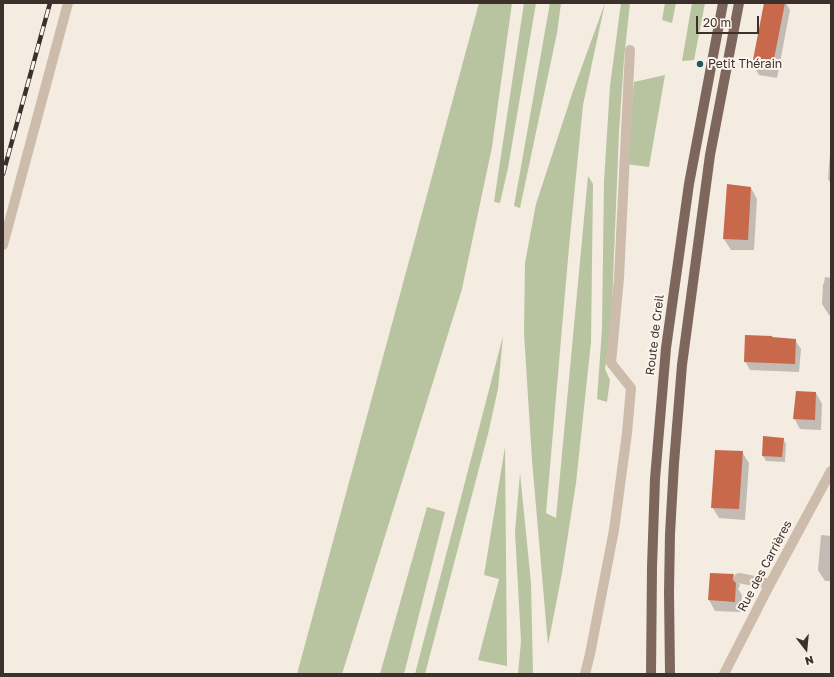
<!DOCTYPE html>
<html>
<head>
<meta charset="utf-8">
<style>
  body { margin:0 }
  #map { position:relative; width:834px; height:677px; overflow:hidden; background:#f4ebe1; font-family:"Golos Text",sans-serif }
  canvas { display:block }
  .frame { position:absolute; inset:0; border:4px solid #3b302b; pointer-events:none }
  .north { position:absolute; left:786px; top:629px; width:40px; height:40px; -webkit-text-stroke:3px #fbf5ee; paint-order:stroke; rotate:164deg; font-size:11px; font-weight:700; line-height:16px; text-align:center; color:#3b302b }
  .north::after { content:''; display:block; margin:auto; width:14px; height:18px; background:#3b302b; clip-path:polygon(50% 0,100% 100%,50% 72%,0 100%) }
  .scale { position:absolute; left:696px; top:16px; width:63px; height:18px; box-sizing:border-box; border:2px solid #3b302b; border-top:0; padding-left:5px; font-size:12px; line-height:14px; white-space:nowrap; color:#3b302b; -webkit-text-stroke:3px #fbf5ee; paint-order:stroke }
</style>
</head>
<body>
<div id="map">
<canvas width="834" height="677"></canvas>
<div class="frame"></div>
<div class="north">N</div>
<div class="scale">20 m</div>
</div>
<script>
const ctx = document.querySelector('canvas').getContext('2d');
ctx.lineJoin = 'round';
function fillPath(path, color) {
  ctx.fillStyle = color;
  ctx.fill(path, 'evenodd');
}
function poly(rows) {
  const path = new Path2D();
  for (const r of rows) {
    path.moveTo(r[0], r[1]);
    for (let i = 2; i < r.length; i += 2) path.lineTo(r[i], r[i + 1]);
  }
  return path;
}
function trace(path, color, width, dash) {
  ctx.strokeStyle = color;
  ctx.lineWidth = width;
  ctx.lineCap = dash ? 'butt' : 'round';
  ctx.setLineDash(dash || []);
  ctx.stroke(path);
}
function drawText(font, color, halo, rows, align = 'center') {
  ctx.font = font + ' "Golos Text",sans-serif';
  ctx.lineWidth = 4;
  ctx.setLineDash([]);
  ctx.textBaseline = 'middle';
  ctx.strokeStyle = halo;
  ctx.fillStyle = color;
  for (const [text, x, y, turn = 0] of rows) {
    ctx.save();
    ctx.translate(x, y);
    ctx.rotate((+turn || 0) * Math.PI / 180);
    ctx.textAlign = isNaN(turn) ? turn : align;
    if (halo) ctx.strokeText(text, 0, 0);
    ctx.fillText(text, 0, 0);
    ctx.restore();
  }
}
fillPath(poly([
  [479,3,512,3,492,147,462,289,342,674,297,674],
  [524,3,536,3,508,168,500,203,494,202],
  [550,3,561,3,557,33,520,208,514,206],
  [605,3,583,105,569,247,546,513,556,518,588,176,593,184,591,342,576,483,562,573,548,645,532,460,524,333,525,263,536,204,573,91],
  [621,3,630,3,624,59,619,132,611,329,605,369,610,380,607,402,597,399,602,329,604,181,610,86],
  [665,3,676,3,672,23,662,20],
  [692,3,705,3,694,60,682,61],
  [665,75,649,167,626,164,634,82],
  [503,336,498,389,488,434,425,674,415,674],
  [505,447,507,666,478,660,499,579,484,575],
  [520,473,531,583,533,674,518,674,521,641,515,532],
  [427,507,445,512,404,674,380,674]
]), '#b8c4a0');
fillPath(poly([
  [765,3,786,3,790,10,777,78,759,75,753,65],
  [830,153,831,153,831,184,828,179],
  [751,188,757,199,754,250,731,250,724,239],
  [825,277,831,278,831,315,829,315,822,304,823,284,824,283],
  [772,338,795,340,801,349,799,372,750,370,745,361],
  [816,393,822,404,821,430,800,429,794,418],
  [783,439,786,444,785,462,766,461,763,456],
  [742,452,749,463,745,520,719,518,712,507],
  [821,535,831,536,831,581,825,581,818,570],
  [734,575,740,585,738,589,742,595,741,612,715,611,709,600]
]), '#0003');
fillPath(poly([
  [764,3,785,3,772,69,752,65],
  [727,184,751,187,748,240,723,239],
  [745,335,772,336,772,337,796,339,795,364,744,362],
  [796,391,816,392,815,420,793,419],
  [763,436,784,438,782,457,762,456],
  [715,450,743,451,739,509,711,508],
  [710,573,734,574,733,577,733,580,736,583,735,602,708,600]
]), '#c8694b');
trace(poly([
  [3,245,68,3],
  [739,578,770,584],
  [585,674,590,654,614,530,627,433,631,388,611,363,619,278,630,50]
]), '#cdbbac', 10);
trace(poly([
  [724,674,770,584,831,471]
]), '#cdbbac', 10);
trace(poly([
  [651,674,652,567,655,479,666,348,689,184,723,3],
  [670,674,669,592,670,534,674,463,682,365,710,155,739,3]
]), '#7d675c', 10);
const rail = poly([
  [3,174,50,3]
]);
trace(rail, '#3b302b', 4.5);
trace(rail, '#fbf5ee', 3, [9]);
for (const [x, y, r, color] of [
  [700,64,4,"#1f5a5e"]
]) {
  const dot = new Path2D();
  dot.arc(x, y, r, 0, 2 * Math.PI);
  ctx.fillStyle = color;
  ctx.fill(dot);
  trace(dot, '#fbf5ee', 1.5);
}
drawText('12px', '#3b302b', '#fbf5ee', [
  ["Petit Thérain",708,64]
], 'left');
drawText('12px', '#3b302b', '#fbf5ee', [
  ["Route de Creil",655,335,-83],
  ["Rue des Carrières",765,566,-62]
]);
</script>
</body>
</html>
